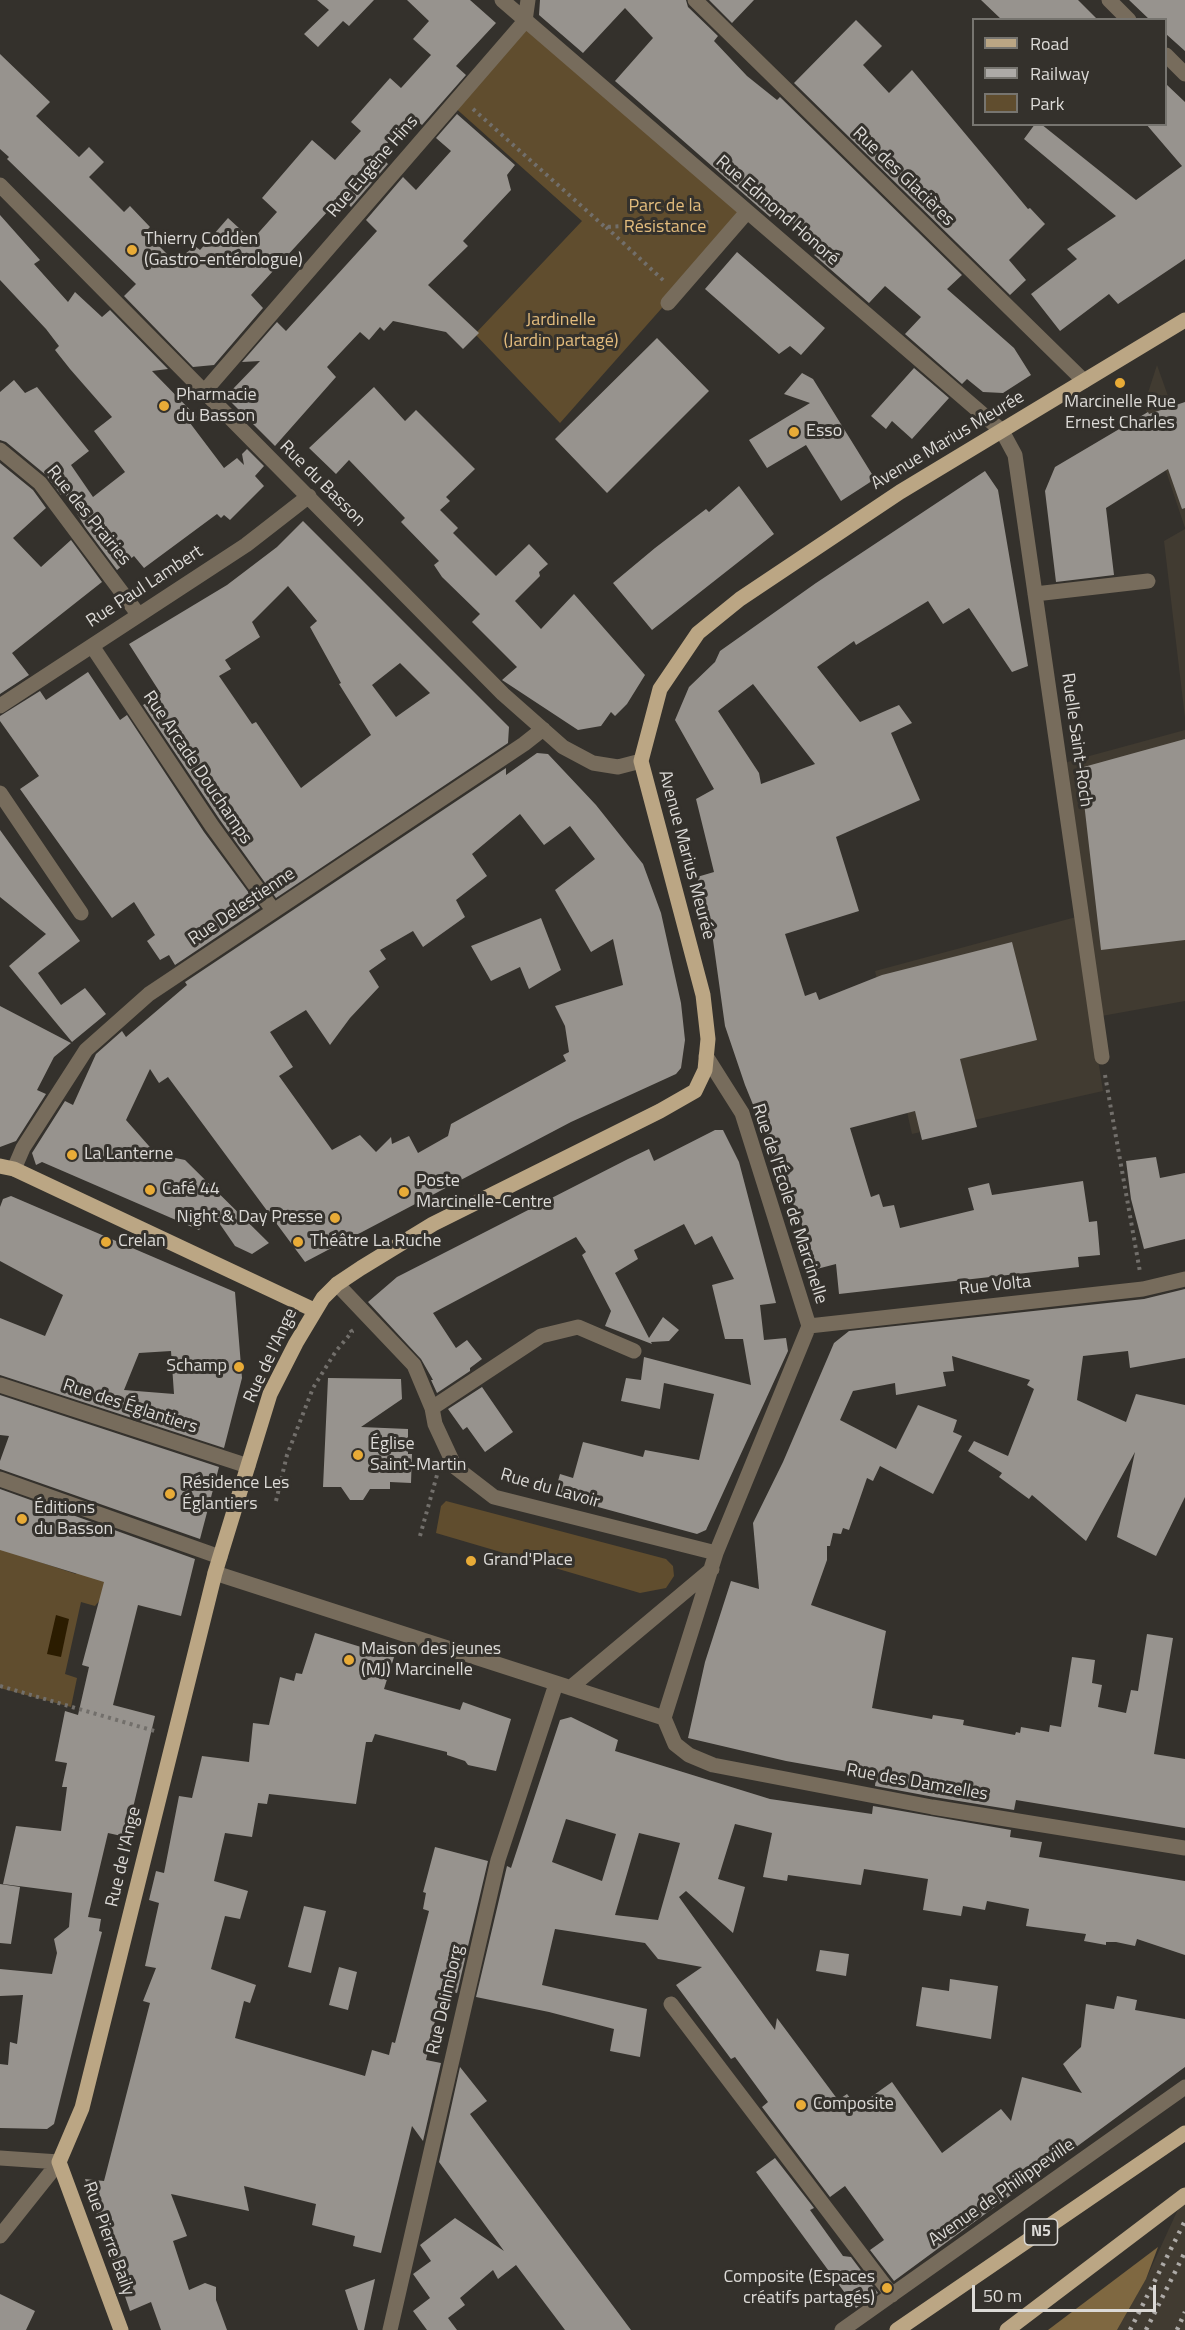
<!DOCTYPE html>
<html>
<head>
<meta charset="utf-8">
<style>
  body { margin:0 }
  #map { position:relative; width:1185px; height:2330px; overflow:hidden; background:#34312c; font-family:"Titillium Web",sans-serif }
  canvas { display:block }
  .legend { position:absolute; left:972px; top:18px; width:195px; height:108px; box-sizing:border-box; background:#34312c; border:2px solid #777570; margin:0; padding:8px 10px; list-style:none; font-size:18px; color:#dcdad7 }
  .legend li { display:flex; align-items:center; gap:12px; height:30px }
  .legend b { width:30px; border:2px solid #777570 }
  .scale { position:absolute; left:972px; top:2285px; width:184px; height:27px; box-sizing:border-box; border:3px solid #dcdad7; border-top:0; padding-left:8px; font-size:18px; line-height:21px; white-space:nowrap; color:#dcdad7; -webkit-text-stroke:4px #34312c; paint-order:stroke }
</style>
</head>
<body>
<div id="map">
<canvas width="1185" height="2330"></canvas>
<ul class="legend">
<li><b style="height:8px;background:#bba684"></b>Road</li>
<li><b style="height:8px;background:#adaaa7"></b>Railway</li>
<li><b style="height:16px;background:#604d2e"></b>Park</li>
</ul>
<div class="scale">50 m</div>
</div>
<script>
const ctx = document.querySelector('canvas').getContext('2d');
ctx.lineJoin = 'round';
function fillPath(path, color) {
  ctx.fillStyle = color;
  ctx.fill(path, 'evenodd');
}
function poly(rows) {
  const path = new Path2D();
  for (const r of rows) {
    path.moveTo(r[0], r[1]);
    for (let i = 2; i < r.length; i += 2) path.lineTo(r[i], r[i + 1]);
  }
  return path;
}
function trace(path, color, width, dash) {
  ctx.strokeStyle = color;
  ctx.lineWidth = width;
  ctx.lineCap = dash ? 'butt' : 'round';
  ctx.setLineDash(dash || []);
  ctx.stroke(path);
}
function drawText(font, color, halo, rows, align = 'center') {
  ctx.font = font + ' "Titillium Web",sans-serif';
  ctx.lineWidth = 6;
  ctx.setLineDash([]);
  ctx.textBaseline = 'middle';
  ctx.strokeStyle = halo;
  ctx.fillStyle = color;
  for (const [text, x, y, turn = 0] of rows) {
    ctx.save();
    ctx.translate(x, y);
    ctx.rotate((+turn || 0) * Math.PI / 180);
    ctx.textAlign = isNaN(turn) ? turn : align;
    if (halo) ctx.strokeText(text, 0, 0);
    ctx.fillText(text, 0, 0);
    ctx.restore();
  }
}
fillPath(poly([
  [1157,365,1185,444,1185,528,1144,405],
  [1185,529,1185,718,1164,541],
  [1185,730,1185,1001,1096,1017,1060,764],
  [1076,917,1103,1091,912,1134,875,971],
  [1185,2194,1185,2330,1117,2330,1146,2279]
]), '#413b31');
fillPath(poly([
  [525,21,747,212,560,423,475,334,582,221,452,105],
  [446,1501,666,1559,673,1566,674,1576,666,1588,640,1593,436,1533,441,1506],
  [0,1549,76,1574,78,1568,107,1576,100,1600,95,1606,81,1602,65,1674,77,1678,71,1707,0,1688]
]), '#604d2e');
fillPath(poly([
  [1158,2247,1146,2279,1117,2330,1048,2330]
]), '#7f6841');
fillPath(poly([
  [56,1615,69,1619,61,1657,47,1654]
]), '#2b1c00');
fillPath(poly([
  [317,0,374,0,349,26,343,21,318,47,304,34,329,10],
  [407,0,470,0,496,23,456,66,466,75,422,125,412,117,377,154,388,164,351,207,341,197,251,295,263,308,214,365,193,367,124,296,136,284,7,159,9,157,0,149,0,54,50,102,36,116,79,157,89,147,104,162,89,177,124,212,130,206,150,227,145,232,175,262,195,246,200,250,228,218,252,240,277,212,262,198,312,140,335,160,361,131,351,122,390,78,401,88,431,55,413,39,429,21],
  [540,0,686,0,688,7,718,36,714,41,747,76,777,100,780,97,962,275,947,289,1014,348,1031,375,1003,393,983,392,967,379,962,384,905,334,921,317,885,286,869,303,814,255,818,252,785,214,783,216,777,210,770,217,615,81,653,38,625,8,583,53,539,15],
  [709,0,754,0,732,23],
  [981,0,1078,0,1098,20,1002,20],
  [1129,0,1185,0,1185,51,1166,34,1166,20,1150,20],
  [856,20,882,46,863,65,889,93,912,70,1028,209,1030,208,1045,224,1009,260,1026,280,1010,295,794,83],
  [1166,84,1185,102,1185,259,1118,304,1109,294,1060,331,1031,294,1077,259,1067,249,1116,216,1024,139,1035,124,1041,124,1136,200,1182,166,1146,124,1166,124],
  [457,114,515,165,507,175,511,190,463,241,468,246,428,285,479,333,463,349,446,332,393,321,384,331,380,327,369,340,360,332,327,367,336,377,275,446,231,402,229,393,260,361,242,362,277,322,286,331,377,231,366,220,403,177,416,190,451,151,436,138],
  [0,215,40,260,34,264,68,302,75,292,102,317,110,310,168,369,152,371,197,417,190,423,224,468,237,458,244,465,242,454,247,449,264,466,255,476,264,486,230,520,224,515,221,518,217,514,144,568,134,556,117,570,85,527,64,492,61,495,46,475,6,442,0,440,0,392,14,380,25,393,37,387,89,451,71,465,93,497,125,472,94,431,112,417,70,369,55,350,59,346,46,329,0,280],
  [737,252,825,328,801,355,790,346,779,354,705,289],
  [657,338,709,391,607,493,555,439],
  [914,368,949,398,912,439,892,421,886,429,871,416],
  [802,373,813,379,875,479,841,501,806,445,767,468,749,440,810,403,784,394],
  [374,387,405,421,416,410,475,469,446,497,450,501,440,510,458,528,453,533,496,576,529,544,548,564,539,572,540,576,515,601,541,629,574,594,645,675,627,704,615,716,611,712,601,726,578,730,502,680,517,667,472,622,480,614,442,577,434,565,439,561,401,522,405,518,349,460,336,474,309,448],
  [1185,402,1185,508,1182,509,1168,469,1106,508,1114,575,1056,582,1045,491,1055,467,1148,412,1149,414],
  [0,463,33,490,46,508,13,538,41,567,71,540,102,582,12,653,29,675,0,694],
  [985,471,998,490,1028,666,1012,672,969,608,943,624,928,601,856,645,854,641,817,667,860,722,899,705,912,723,891,733,920,800,836,837,859,911,785,934,805,996,816,992,819,1000,882,975,1012,942,1037,1040,960,1059,977,1127,922,1140,915,1111,850,1128,871,1197,879,1194,883,1207,894,1205,900,1228,974,1210,968,1188,989,1183,992,1195,1083,1181,1089,1222,1097,1221,1100,1255,1078,1257,1079,1267,839,1294,836,1264,809,1271,802,1243,808,1240,745,1085,725,1026,713,940,697,877,714,872,696,799,714,789,675,720,689,687,715,662,720,651,816,583],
  [753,684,815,764,761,784,759,773,718,711],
  [739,486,774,534,652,630,613,583,655,548,706,509,709,512],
  [303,521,509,727,508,743,276,898,220,820,143,705,161,694,129,644,227,585,277,547],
  [288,586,317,621,310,627,341,683,339,684,371,735,301,788,256,722,252,724,219,676,231,669,225,660,260,637,252,622],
  [400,663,430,693,396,717,372,685],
  [88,672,120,720,127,715,204,832,260,908,175,965,169,955,160,960,147,941,155,935,134,902,112,918,20,789,39,776,0,721,0,716,40,691,46,700],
  [1185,739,1185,940,1101,950,1080,768],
  [537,753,548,754,596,805,643,864,661,913,681,1003,685,1040,681,1068,676,1074,571,1122,305,1262,168,1077,159,1083,150,1069,126,1120,156,1154,185,1160,269,1243,252,1254,235,1246,213,1214,199,1230,42,1162,36,1165,32,1153,65,1101,73,1105,96,1054,122,1031,126,1037,187,985,185,982,506,768,506,775],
  [520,814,544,845,570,826,595,859,555,890,591,952,613,939,623,985,555,1006,565,1026,569,1052,563,1055,566,1061,451,1124,448,1136,418,1153,409,1136,392,1144,391,1137,376,1152,360,1135,332,1150,279,1076,293,1067,270,1032,306,1010,330,1045,350,1018,379,987,369,971,386,959,380,950,413,931,423,947,465,917,456,900,487,876,472,854],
  [0,830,80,941,38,973,61,1005,85,988,106,1014,72,1042,9,966,46,934,0,897],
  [541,918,561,970,529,989,520,967,491,981,471,946],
  [0,1006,71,1043,54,1057,37,1090,46,1094,16,1141,0,1147],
  [715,1130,723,1130,739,1162,776,1303,760,1305,764,1340,786,1338,788,1351,706,1530,697,1534,554,1495,560,1474,573,1478,583,1442,643,1457,645,1450,699,1460,714,1394,664,1383,660,1409,621,1401,626,1378,641,1380,644,1357,751,1385,743,1339,725,1339,712,1285,734,1279,712,1236,695,1245,684,1224,634,1250,638,1259,615,1273,649,1338,663,1317,679,1330,669,1341,651,1342,652,1344,605,1326,611,1311,582,1255,586,1252,576,1237,433,1313,456,1348,467,1340,482,1359,470,1368,470,1371,437,1393,431,1380,433,1380,421,1359,368,1302,397,1277,628,1159,649,1149,654,1161],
  [1156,1157,1160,1178,1185,1173,1185,1239,1144,1249,1131,1199,1126,1161],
  [11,1196,235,1292,242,1378,224,1448,0,1375,0,1318,45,1336,63,1295,0,1261,0,1207,3,1199],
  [171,1351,174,1394,124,1390,139,1353],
  [1185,1289,1185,1358,1130,1368,1128,1351,1083,1356,1077,1400,1126,1422,1136,1394,1185,1405,1185,1497,1156,1556,1117,1537,1135,1452,1086,1541,1032,1495,1029,1499,999,1477,1002,1473,968,1451,974,1441,1008,1456,1034,1389,1027,1385,1030,1380,952,1356,954,1371,943,1372,946,1386,896,1395,895,1383,853,1391,840,1420,896,1449,918,1405,957,1420,953,1432,962,1436,933,1494,880,1466,873,1481,867,1478,849,1530,843,1528,841,1534,833,1533,830,1546,827,1546,827,1560,811,1605,886,1631,872,1708,932,1719,933,1715,964,1720,963,1725,1015,1735,1016,1732,1020,1733,1021,1727,1049,1732,1050,1725,1061,1727,1072,1657,1095,1660,1092,1683,1102,1685,1098,1707,1126,1713,1131,1690,1138,1691,1147,1634,1173,1638,1154,1754,1185,1759,1185,1828,1016,1800,1014,1810,934,1797,875,1786,876,1777,786,1761,688,1738,705,1662,731,1581,759,1589,753,1523,783,1462,834,1343,849,1331,1144,1299],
  [328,1378,401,1379,402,1399,361,1427,408,1429,408,1454,412,1454,411,1483,390,1482,390,1489,370,1489,363,1500,350,1500,341,1487,323,1487],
  [482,1387,513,1432,485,1452,467,1427,463,1430,448,1409],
  [0,1395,219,1467,200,1539,0,1469,0,1461,9,1436,0,1435],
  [0,1489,195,1559,181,1616,138,1605,113,1705,155,1716,126,1837,108,1833,88,1917,101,1919,99,1931,102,1932,54,2124,47,2129,0,2128,0,2064,8,2065,10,2042,17,2044,23,1995,0,1996,0,1969,52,1974,57,1953,54,1939,69,1927,72,1893,3,1884,16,1826,61,1831,67,1787,62,1787,67,1763,55,1761,65,1711,78,1715,89,1667,82,1665,104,1582,0,1550],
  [315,1633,394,1657,384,1689,460,1710,463,1702,511,1719,496,1771,468,1765,465,1761,447,1755,447,1752,375,1734,372,1742,366,1742,356,1804,269,1794,267,1804,258,1803,252,1837,225,1833,214,1881,248,1891,240,1919,225,1916,211,1969,256,1985,250,2003,244,2001,235,2038,365,2076,372,2050,389,2055,392,2042,395,2043,429,1911,423,1909,426,1893,423,1892,435,1847,488,1861,457,1993,442,1990,426,2060,441,2063,423,2141,412,2126,381,2253,353,2246,355,2236,312,2225,316,2204,244,2186,249,2211,171,2194,187,2236,173,2241,189,2290,205,2283,216,2287,216,2300,227,2330,161,2330,151,2302,130,2311,85,2179,104,2181,150,2003,143,2001,156,1968,145,1966,159,1903,149,1900,156,1871,164,1873,179,1796,192,1798,202,1756,249,1762,253,1723,269,1725,280,1677,294,1681,296,1673,302,1674],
  [571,1717,618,1740,615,1751,770,1799,872,1814,873,1806,1011,1830,1010,1837,1042,1842,1039,1857,1185,1881,1185,1955,1137,1939,1135,1946,1116,1942,1106,1942,1106,1945,1084,1941,1086,1934,1026,1926,1029,1909,987,1901,985,1910,963,1906,961,1916,923,1910,928,1879,864,1869,861,1885,788,1875,787,1881,763,1877,772,1833,735,1824,718,1879,745,1887,733,1933,686,1891,679,1897,775,2030,777,2018,838,2100,847,2094,857,2107,892,2082,942,2153,1001,2109,1011,2121,1022,2077,1082,2093,1063,2064,1081,2047,1086,2004,1114,2009,1117,1996,1137,2000,1135,2010,1185,2019,1185,2067,894,2281,870,2250,884,2240,864,2212,845,2186,830,2197,762,2107,768,2102,735,2057,731,2059,676,1985,702,1967,658,1959,645,1943,555,1929,542,1985,647,2009,640,2057,610,2051,614,2029,549,2012,476,1997,507,1866,511,1868,560,1720],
  [566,1819,616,1834,602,1881,552,1862],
  [639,1833,680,1843,658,1920,615,1915],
  [0,1884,20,1887,11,1944,0,1943],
  [304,1906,326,1911,311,1973,288,1967],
  [820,1950,849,1954,846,1976,816,1971],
  [339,1967,357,1972,348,2010,329,2005],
  [950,1979,998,1986,991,2039,916,2026,922,1987,949,1991],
  [460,2067,487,2101,470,2114,631,2330,565,2330,516,2265,498,2279,493,2270,460,2298,465,2305,448,2318,457,2330,427,2330,413,2311,430,2298,413,2274,431,2261,420,2245,455,2218,504,2251,439,2162],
  [775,2158,814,2208,810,2210,843,2256,851,2257,878,2293,856,2308,756,2172],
  [375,2279,364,2330,358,2330,345,2290],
  [0,2294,35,2311,26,2330,0,2330]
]), '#97938e');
trace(poly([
  [473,109,605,227,712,222],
  [606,227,664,281],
  [1105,1075,1140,1272],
  [276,1501,287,1455,313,1388,336,1351,352,1332,350,1329],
  [420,1536,437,1475],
  [0,1686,158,1732]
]), '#726f6b', 4, [3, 4.5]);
trace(poly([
  [502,0,1002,431,1015,455,1102,1057],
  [695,0,1084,381],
  [1109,0,1129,20],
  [525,21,528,0],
  [1166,55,1185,74],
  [0,185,503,694,563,747,593,763,618,767,641,761],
  [668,303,747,212],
  [203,393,525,21],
  [0,450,40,483,138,614],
  [1035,594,1148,581],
  [92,646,212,826,273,910],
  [0,706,246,545,309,496],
  [0,793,81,913],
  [14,1169,23,1148,86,1050,149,994,524,744,543,729],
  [337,1284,414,1365,432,1408,435,1424,455,1467,494,1497,716,1553],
  [809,1326,1143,1289,1185,1279],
  [0,1385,248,1466],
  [432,1408,541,1336,578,1327,634,1351],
  [0,1479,220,1557],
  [215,1573,664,1718],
  [570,1688,712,1569],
  [664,1718,716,1553,809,1326,742,1113,706,1056],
  [664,1718,675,1744,689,1755,713,1765,932,1807,1185,1848],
  [671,2004,892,2295],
  [0,2158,59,2162],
  [0,2236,59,2162],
  [390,2330,498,1860,556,1684],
  [842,2330,1185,2087]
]), '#776c5c', 15);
trace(poly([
  [0,1166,14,1169,314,1310],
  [121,2330,59,2162,82,2108,215,1573,270,1394,296,1343,323,1298,337,1284,361,1268,433,1224,660,1111,695,1091,705,1070,708,1039,703,995,641,761,660,689,698,633,740,599,900,492,1185,320],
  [897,2330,1185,2133],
  [1007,2330,1185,2195]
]), '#bba684', 15);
trace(poly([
  [1130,2330,1185,2221],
  [1146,2330,1185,2252],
  [1177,2330,1185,2312]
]), '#adaaa7', 4.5, [3, 6]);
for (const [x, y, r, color] of [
  [132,250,6,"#e8ab37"],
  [1120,383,6,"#e8ab37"],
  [164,406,6,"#e8ab37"],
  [794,432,6,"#e8ab37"],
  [72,1155,6,"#e8ab37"],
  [150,1190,6,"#e8ab37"],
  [404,1192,6,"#e8ab37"],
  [335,1218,6,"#e8ab37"],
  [106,1242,6,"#e8ab37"],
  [298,1242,6,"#e8ab37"],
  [239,1367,6,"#e8ab37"],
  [358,1455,6,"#e8ab37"],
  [170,1494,6,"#e8ab37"],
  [22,1519,6,"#e8ab37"],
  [471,1561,6,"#e8ab37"],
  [349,1660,6,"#e8ab37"],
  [801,2105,6,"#e8ab37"],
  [887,2288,6,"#e8ab37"]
]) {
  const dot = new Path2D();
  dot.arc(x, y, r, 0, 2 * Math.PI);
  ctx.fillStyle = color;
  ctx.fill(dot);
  trace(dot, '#34312c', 2);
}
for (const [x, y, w] of [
  [1041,2232,33]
]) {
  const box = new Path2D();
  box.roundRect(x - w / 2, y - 13, w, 26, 4.5);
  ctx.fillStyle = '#34312c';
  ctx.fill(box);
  trace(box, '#dcdad7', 1.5);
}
drawText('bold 16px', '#dcdad7', null, [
  ["N5",1041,2232]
]);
drawText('18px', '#dcdad7', '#34312c', [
  ["Rue Eugène Hins",373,167,-49],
  ["Rue des Glacières",903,177,44],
  ["Rue Edmond Honoré",777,211,41],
  ["Avenue Marius Meurée",948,441,-31],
  ["Rue du Basson",322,484,45],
  ["Rue des Prairies",88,516,51],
  ["Rue Paul Lambert",145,587,-33],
  ["Ruelle Saint-Roch",1076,740,82],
  ["Rue Arcade Douchamps",197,768,56],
  ["Avenue Marius Meurée",686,855,75],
  ["Rue Delestienne",242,907,-34],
  ["Rue de l'École de Marcinelle",789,1204,72],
  ["Rue Volta",995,1286,-6],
  ["Rue de l'Ange",271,1356,-65],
  ["Rue des Églantiers",130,1407,18],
  ["Rue du Lavoir",550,1489,16],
  ["Rue des Damzelles",917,1783,10],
  ["Rue de l'Ange",124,1857,-77],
  ["Rue Delimborg",446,2000,-77],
  ["Avenue de Philippeville",1002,2193,-35],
  ["Rue Pierre Baily",108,2239,70]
]);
drawText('18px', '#e3bc7d', '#34312c', [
  ["Parc de la",665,207],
  ["Résistance",665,228],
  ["Jardinelle",561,321],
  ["(Jardin partagé)",561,342]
]);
drawText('18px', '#dcdad7', '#34312c', [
  ["Thierry Codden",144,240],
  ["(Gastro-entérologue)",144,261],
  ["Pharmacie",176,396],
  ["du Basson",176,417],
  ["Marcinelle Rue",1120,403,"center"],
  ["Ernest Charles",1120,424,"center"],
  ["Esso",806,432],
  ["La Lanterne",84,1155],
  ["Poste",416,1182],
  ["Marcinelle-Centre",416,1203],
  ["Café 44",162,1190],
  ["Night & Day Presse",323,1218,"right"],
  ["Crelan",118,1242],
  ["Théâtre La Ruche",310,1242],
  ["Schamp",227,1367,"right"],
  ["Église",370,1445],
  ["Saint-Martin",370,1466],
  ["Résidence Les",182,1484],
  ["Églantiers",182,1505],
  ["Éditions",34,1509],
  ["du Basson",34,1530],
  ["Grand'Place",483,1561],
  ["Maison des jeunes",361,1650],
  ["(MJ) Marcinelle",361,1671],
  ["Composite",813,2105],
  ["Composite (Espaces",875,2278,"right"],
  ["créatifs partagés)",875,2299,"right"]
], 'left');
</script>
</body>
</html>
